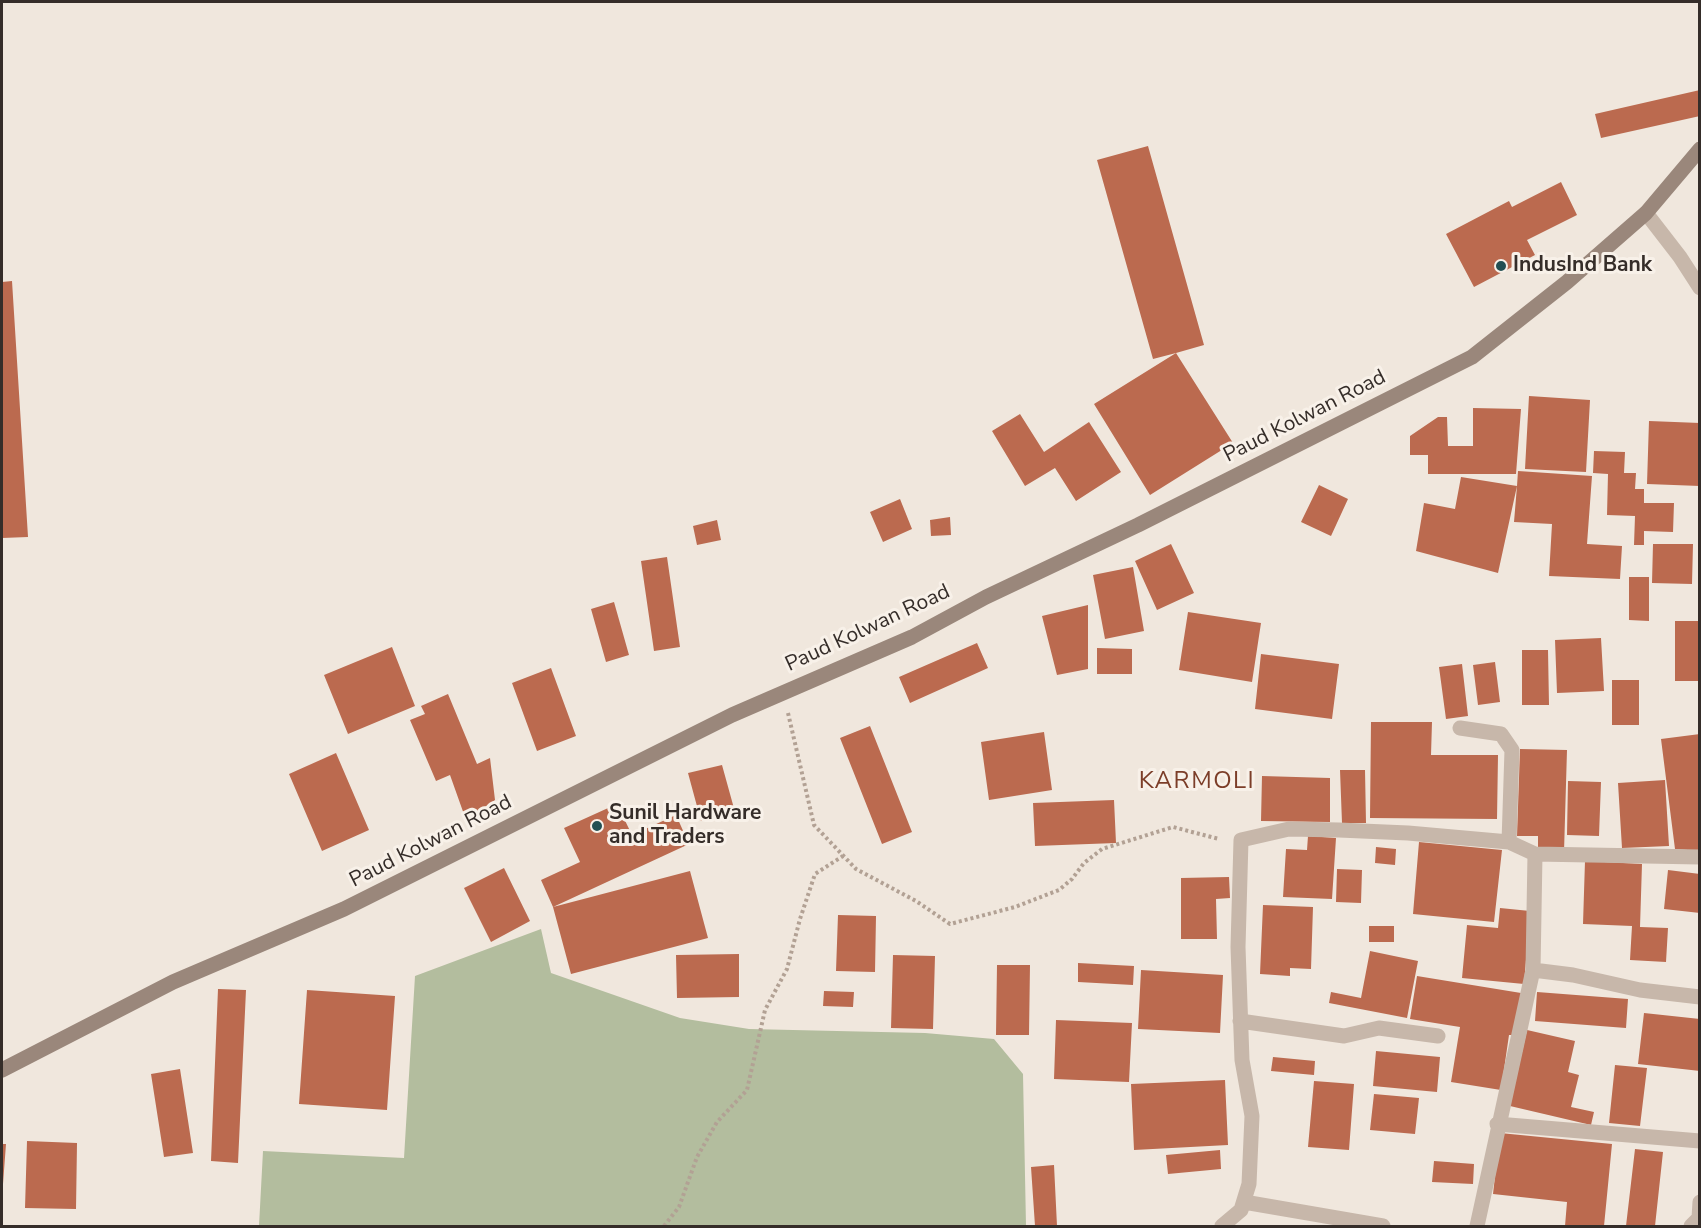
<!DOCTYPE html>
<html>
<head>
<meta charset="utf-8">
<style>
  body { margin:0 }
  #map { position:relative; width:1701px; height:1228px; overflow:hidden; background:#f0e7dd; font-family:"Nunito Sans",sans-serif }
  canvas { display:block }
  .frame { position:absolute; inset:0; border:3px solid #352d29; pointer-events:none }
</style>
</head>
<body>
<div id="map">
<canvas width="1701" height="1228"></canvas>
<div class="frame"></div>
</div>
<script>
const ctx = document.querySelector('canvas').getContext('2d');
ctx.lineJoin = 'round';
function fillPath(path, color) {
  ctx.fillStyle = color;
  ctx.fill(path, 'evenodd');
}
function poly(rows) {
  const path = new Path2D();
  for (const r of rows) {
    path.moveTo(r[0], r[1]);
    for (let i = 2; i < r.length; i += 2) path.lineTo(r[i], r[i + 1]);
  }
  return path;
}
function trace(path, color, width, dash) {
  ctx.strokeStyle = color;
  ctx.lineWidth = width;
  ctx.lineCap = dash ? 'butt' : 'round';
  ctx.setLineDash(dash || []);
  ctx.stroke(path);
}
function drawText(font, color, halo, rows, align = 'center') {
  ctx.font = font + ' "Nunito Sans",sans-serif';
  ctx.lineWidth = 6;
  ctx.setLineDash([]);
  ctx.textBaseline = 'middle';
  ctx.strokeStyle = halo;
  ctx.fillStyle = color;
  for (const [text, x, y, turn = 0] of rows) {
    ctx.save();
    ctx.translate(x, y);
    ctx.rotate((+turn || 0) * Math.PI / 180);
    ctx.textAlign = isNaN(turn) ? turn : align;
    if (halo) ctx.strokeText(text, 0, 0);
    ctx.fillText(text, 0, 0);
    ctx.restore();
  }
}
fillPath(poly([
  [541,929,551,973,680,1018,749,1029,925,1033,994,1039,1023,1074,1026,1226,259,1226,263,1151,404,1158,415,976]
]), '#b3bd9e');
fillPath(poly([
  [1700,90,1700,116,1601,138,1595,114],
  [1148,146,1204,345,1176,353,1233,443,1150,495,1094,404,1176,353,1153,359,1097,160],
  [1561,182,1577,215,1527,240,1535,255,1474,287,1446,234,1509,201,1512,207],
  [12,281,28,537,2,538,2,282],
  [1529,396,1590,400,1586,472,1525,469],
  [1473,408,1521,409,1516,474,1428,474,1428,455,1410,455,1410,436,1438,417,1447,417,1448,446,1473,446],
  [1020,414,1044,452,1089,422,1121,472,1076,501,1055,468,1025,486,992,431],
  [1649,421,1700,423,1700,486,1647,484],
  [1594,451,1625,452,1624,473,1636,473,1635,489,1644,489,1644,503,1674,503,1673,532,1644,531,1644,545,1634,545,1635,516,1607,515,1608,474,1593,473],
  [1518,471,1592,476,1587,544,1622,546,1620,579,1549,576,1552,524,1514,522,1517,486,1498,573,1416,551,1424,503,1455,509,1461,477,1517,486],
  [1319,485,1348,499,1331,536,1301,522],
  [900,499,912,529,883,542,870,512],
  [950,517,951,535,931,536,930,520],
  [717,520,721,540,697,545,693,526],
  [1171,544,1194,593,1157,610,1135,561],
  [1653,544,1693,544,1692,584,1652,583],
  [667,557,680,647,654,651,641,561],
  [1133,567,1144,631,1105,639,1093,575],
  [1629,577,1649,577,1649,621,1629,620],
  [614,602,629,655,606,662,591,609],
  [1088,605,1088,669,1057,675,1042,616],
  [1188,612,1261,623,1252,682,1179,670],
  [1675,621,1700,621,1700,681,1675,681],
  [1601,638,1604,691,1557,693,1555,640],
  [977,643,988,668,910,703,899,677],
  [392,647,415,706,348,734,324,675],
  [1097,648,1132,649,1132,674,1097,674],
  [1522,650,1548,650,1549,705,1522,705],
  [1261,654,1339,664,1332,719,1255,709],
  [1495,662,1500,702,1478,705,1473,665],
  [1462,664,1468,716,1446,719,1439,667],
  [551,668,576,736,537,751,512,683],
  [1612,680,1639,680,1639,725,1612,725],
  [448,694,477,764,490,758,495,800,466,820,450,775,436,781,410,720,425,714,421,706],
  [1371,722,1432,722,1431,755,1498,755,1497,819,1370,818],
  [870,726,912,832,882,844,840,738],
  [1044,732,1052,790,989,800,981,742],
  [1700,734,1700,851,1675,849,1661,739],
  [1520,749,1567,750,1564,852,1538,851,1538,836,1517,836],
  [336,753,369,830,322,851,289,774],
  [722,765,735,812,701,821,688,773],
  [1340,770,1365,770,1366,823,1342,823],
  [1262,776,1330,778,1330,822,1261,821],
  [1665,780,1669,846,1622,848,1618,783],
  [1568,781,1601,782,1599,836,1567,835],
  [1114,800,1116,843,1035,846,1033,803],
  [617,804,632,835,676,815,689,844,553,907,541,880,580,862,564,828],
  [1308,836,1336,838,1332,899,1283,897,1286,849,1307,850],
  [1419,842,1502,850,1494,922,1413,914],
  [1376,847,1396,849,1395,865,1375,863],
  [1585,861,1642,864,1640,927,1668,928,1666,962,1630,960,1632,926,1583,924],
  [504,868,530,921,491,942,464,888],
  [1337,869,1362,870,1361,903,1336,902],
  [1668,870,1700,874,1700,913,1664,909],
  [690,871,708,938,571,974,553,907],
  [1229,877,1230,898,1216,899,1217,939,1181,939,1181,878],
  [1263,905,1313,907,1311,969,1290,968,1290,976,1260,974],
  [1500,908,1530,911,1524,984,1462,978,1467,925,1498,928],
  [838,915,876,916,875,972,836,971],
  [1369,926,1394,926,1394,942,1369,942],
  [1370,951,1418,961,1407,1018,1329,1003,1331,992,1361,998],
  [739,954,739,997,677,998,676,955],
  [893,955,935,956,933,1029,891,1028],
  [1078,963,1134,966,1133,985,1078,982],
  [997,965,1030,965,1029,1035,996,1035],
  [1141,970,1223,975,1220,1033,1138,1029],
  [1417,976,1521,993,1515,1035,1509,1035,1501,1090,1451,1082,1460,1027,1410,1019],
  [218,989,246,990,238,1163,211,1161],
  [307,990,395,996,387,1110,299,1104],
  [824,991,854,992,853,1007,823,1006],
  [1537,992,1628,999,1626,1028,1535,1021],
  [1644,1013,1700,1019,1700,1071,1638,1064],
  [1056,1020,1132,1023,1129,1082,1054,1079],
  [1527,1030,1575,1041,1568,1072,1579,1075,1571,1107,1594,1112,1591,1125,1510,1106],
  [1376,1051,1440,1057,1437,1092,1373,1086],
  [1273,1057,1315,1061,1314,1075,1271,1071],
  [1615,1065,1647,1068,1640,1126,1609,1123],
  [180,1069,193,1153,164,1157,151,1074],
  [1225,1080,1228,1145,1134,1150,1131,1084],
  [1314,1081,1354,1084,1349,1150,1308,1147],
  [1374,1094,1419,1098,1415,1134,1370,1130],
  [1500,1133,1612,1144,1604,1226,1565,1226,1567,1202,1493,1194],
  [27,1141,77,1143,76,1209,25,1208],
  [2,1144,6,1144,3,1184,2,1184],
  [1635,1149,1663,1152,1655,1226,1626,1226],
  [1220,1150,1221,1169,1168,1174,1166,1155],
  [1434,1161,1474,1164,1473,1184,1432,1182],
  [1054,1165,1057,1226,1035,1226,1031,1167]
]), '#bb6a4f');
trace(poly([
  [788,713,814,825,856,869,916,901,950,924,1015,907,1059,890,1072,879,1084,863,1102,849,1173,827,1219,839],
  [664,1226,679,1207,697,1157,717,1122,747,1090,765,1010,787,969,800,919,815,874,843,856]
]), '#b2a194', 4, [3, 3]);
trace(poly([
  [1646,213,1680,257,1700,288],
  [1460,728,1501,734,1512,750,1509,842],
  [1533,970,1573,975,1640,990,1700,997],
  [1240,1021,1344,1036,1379,1028,1438,1036],
  [1497,1124,1700,1141],
  [1244,1202,1383,1226],
  [1222,1226,1241,1210,1249,1184,1252,1116,1242,1060,1238,947,1241,840,1289,829,1339,830,1408,833,1509,842,1535,854,1700,857],
  [1477,1226,1533,970,1535,854],
  [1691,1226,1699,1218,1700,1202]
]), '#c7b7aa', 15);
trace(poly([
  [2,1070,173,982,344,909,732,715,912,637,986,597,1138,525,1472,357,1567,282,1646,213,1700,149]
]), '#9a877b', 15);
for (const [x, y, r, color] of [
  [1501,266,6,"#224f53"],
  [597,826,6,"#224f53"]
]) {
  const dot = new Path2D();
  dot.arc(x, y, r, 0, 2 * Math.PI);
  ctx.fillStyle = color;
  ctx.fill(dot);
  trace(dot, '#f8f1e9', 2);
}
drawText('bold 21px', '#352d29', '#f8f1e9', [
  ["IndusInd Bank",1513,266],
  ["Sunil Hardware",609,814],
  ["and Traders",609,838]
], 'left');
drawText('21px', '#352d29', '#f8f1e9', [
  ["Paud Kolwan Road",1305,417,-27],
  ["Paud Kolwan Road",868,629,-25],
  ["Paud Kolwan Road",431,842,-27]
]);
ctx.letterSpacing = '1.5px';
drawText('24px', '#7c3e29', '#f8f1e9', [
  ["KARMOLI",1197,782]
]);
ctx.letterSpacing = '0px';
</script>
</body>
</html>
